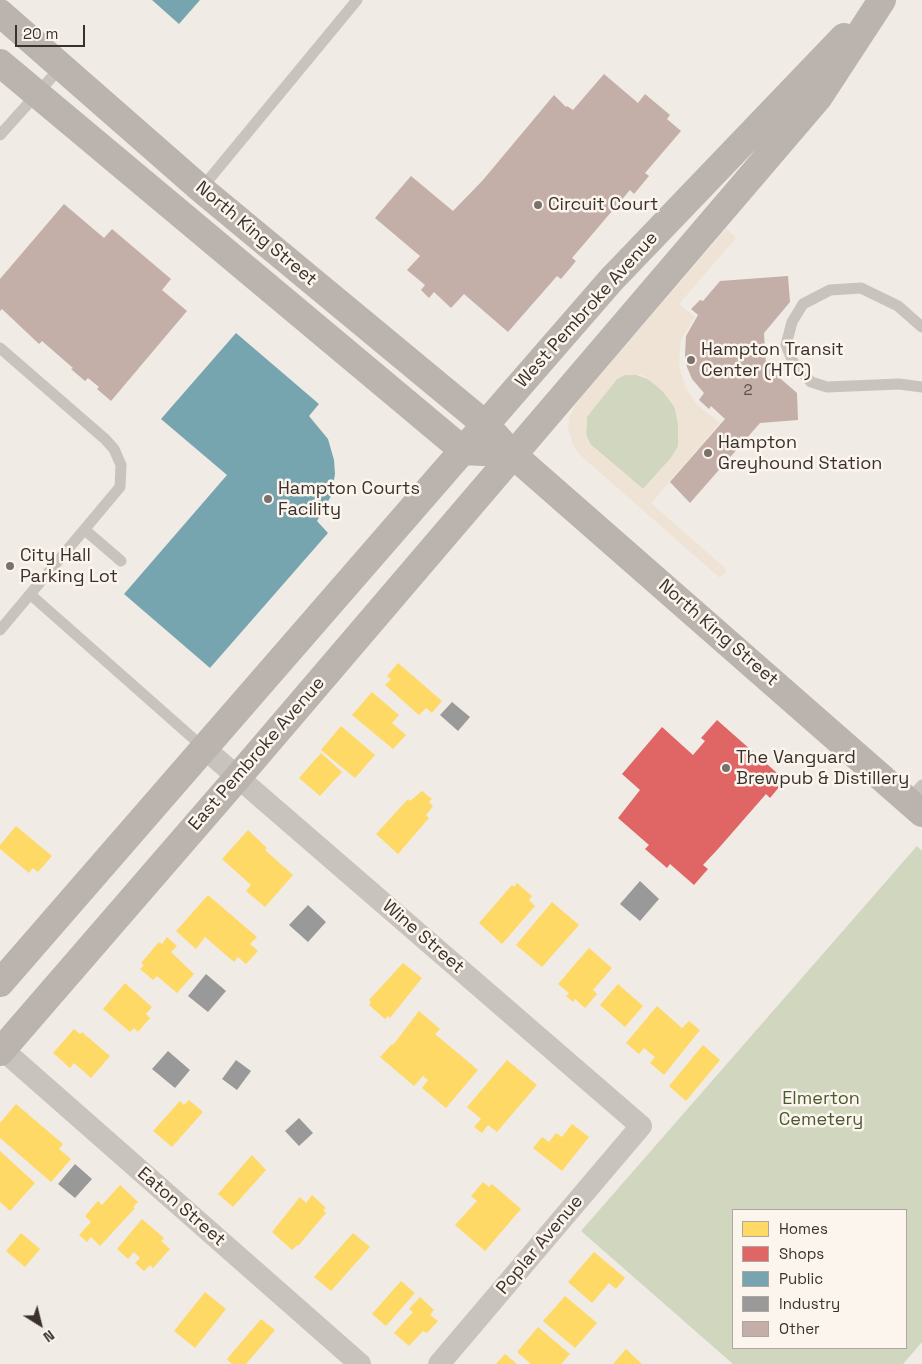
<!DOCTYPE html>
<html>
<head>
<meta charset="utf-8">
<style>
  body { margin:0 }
  #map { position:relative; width:922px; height:1364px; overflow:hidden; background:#f0ebe5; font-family:"Space Grotesk",sans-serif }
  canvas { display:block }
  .legend { position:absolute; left:732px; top:1209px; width:175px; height:140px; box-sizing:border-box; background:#fbf5ee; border:1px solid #aea6a0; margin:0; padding:6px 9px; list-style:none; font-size:15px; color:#3b302b }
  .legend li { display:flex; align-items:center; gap:10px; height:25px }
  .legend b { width:25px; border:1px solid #aea6a0 }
  .north { position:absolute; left:15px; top:1299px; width:50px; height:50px; -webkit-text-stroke:4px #fbf5ee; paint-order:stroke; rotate:144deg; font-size:14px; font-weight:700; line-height:20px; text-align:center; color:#3b302b }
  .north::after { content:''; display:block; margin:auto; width:18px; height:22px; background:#3b302b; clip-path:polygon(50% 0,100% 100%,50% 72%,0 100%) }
  .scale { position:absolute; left:15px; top:25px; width:70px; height:22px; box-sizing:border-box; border:2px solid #3b302b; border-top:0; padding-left:6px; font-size:15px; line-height:18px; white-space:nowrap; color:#3b302b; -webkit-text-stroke:4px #fbf5ee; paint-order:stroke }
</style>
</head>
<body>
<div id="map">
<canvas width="922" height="1364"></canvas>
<ul class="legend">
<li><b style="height:14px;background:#ffd966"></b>Homes</li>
<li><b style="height:14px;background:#e06666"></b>Shops</li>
<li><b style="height:14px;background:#76a5af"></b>Public</li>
<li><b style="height:14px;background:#999"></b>Industry</li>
<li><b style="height:14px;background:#c3afa7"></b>Other</li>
</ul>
<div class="north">N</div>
<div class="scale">20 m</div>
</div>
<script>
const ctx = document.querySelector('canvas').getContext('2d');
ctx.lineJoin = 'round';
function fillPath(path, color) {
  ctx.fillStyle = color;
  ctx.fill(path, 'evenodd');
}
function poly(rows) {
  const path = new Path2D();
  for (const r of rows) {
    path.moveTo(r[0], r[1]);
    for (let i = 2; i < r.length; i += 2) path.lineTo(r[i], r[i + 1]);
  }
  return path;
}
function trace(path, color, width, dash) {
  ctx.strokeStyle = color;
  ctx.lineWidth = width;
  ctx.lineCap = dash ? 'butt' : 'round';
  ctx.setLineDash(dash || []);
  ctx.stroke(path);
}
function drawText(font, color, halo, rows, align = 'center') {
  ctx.font = font + ' "Space Grotesk",sans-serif';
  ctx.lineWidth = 5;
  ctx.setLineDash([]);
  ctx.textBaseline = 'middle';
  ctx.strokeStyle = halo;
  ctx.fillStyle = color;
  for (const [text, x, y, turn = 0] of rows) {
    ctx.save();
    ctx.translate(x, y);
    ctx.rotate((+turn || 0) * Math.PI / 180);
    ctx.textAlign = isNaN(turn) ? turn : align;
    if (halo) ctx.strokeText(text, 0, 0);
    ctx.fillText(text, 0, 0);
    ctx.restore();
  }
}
fillPath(poly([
  [634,374,650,380,669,397,675,408,680,434,679,445,671,458,643,489,590,444,586,434,587,417,592,409,617,379,625,375],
  [917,846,922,851,922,1342,903,1364,733,1364,581,1231],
  [906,1210,906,1348,733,1348,733,1210]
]), '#d1d6bf');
fillPath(poly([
  [726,229,736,238,679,304,695,317,681,339,679,364,685,387,697,405,720,423,651,503,727,570,720,578,579,454,574,447,568,429,570,415,577,402],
  [625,375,642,375,661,389,675,408,678,423,678,446,671,458,643,489,590,444,586,434,587,417,617,379]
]), '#eee3d5');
fillPath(poly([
  [398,663,442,701,432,713,426,708,419,715,385,685,391,679,387,676],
  [372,692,399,715,392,723,406,735,393,749,352,715],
  [341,726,375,755,355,778,321,750],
  [321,753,342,772,320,796,299,778],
  [422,791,432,799,429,802,433,806,426,815,429,818,398,854,376,834,408,799,410,801],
  [16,826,52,856,38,872,33,868,29,873,0,849,0,845],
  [248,830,267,848,265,850,293,875,265,907,246,891,251,885,222,859],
  [517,883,532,896,529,900,535,906,502,944,479,923,512,885,514,887],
  [208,895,257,937,250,944,258,951,246,964,238,957,234,962,205,937,196,949,176,931],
  [552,902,579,925,542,967,516,945],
  [167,937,177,946,171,952,194,974,177,993,157,976,153,980,140,969,144,965,141,963,159,942,162,944],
  [589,948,612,968,593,990,597,994,585,1008,575,999,573,1002,566,996,569,993,558,984],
  [403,963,422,978,390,1018,388,1016,385,1019,369,1005,371,1002,369,1000],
  [125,983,152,1007,146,1014,150,1018,138,1032,134,1028,130,1032,103,1009],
  [618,984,643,1006,625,1027,600,1005],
  [657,1006,682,1028,689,1021,700,1030,664,1075,650,1063,655,1057,644,1048,639,1054,626,1043],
  [419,1011,440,1029,435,1034,478,1070,446,1108,422,1088,428,1080,423,1076,414,1086,380,1057,392,1044,393,1045],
  [74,1029,80,1034,82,1032,110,1056,91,1078,74,1063,70,1068,53,1053],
  [703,1045,720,1060,686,1101,669,1086],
  [507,1060,537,1085,497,1132,488,1125,482,1133,474,1127,481,1119,467,1107],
  [189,1100,203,1112,172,1147,153,1131,180,1101,184,1105],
  [16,1104,63,1144,59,1149,71,1159,51,1182,0,1138,0,1123],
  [572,1124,589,1137,562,1171,533,1148,542,1137,549,1142,556,1133,562,1137],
  [0,1151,35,1183,10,1211,0,1202],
  [252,1155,266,1170,233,1207,218,1194],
  [483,1182,489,1187,492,1184,521,1209,485,1251,455,1225,477,1201,471,1196],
  [120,1185,138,1202,133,1207,135,1208,100,1246,91,1237,87,1242,79,1235,91,1222,85,1216,98,1201,102,1205],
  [312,1195,326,1208,323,1210,326,1213,298,1246,297,1245,292,1250,272,1232,300,1197,306,1203],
  [142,1219,164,1238,161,1241,170,1249,153,1268,150,1265,144,1271,135,1263,140,1258,134,1252,128,1259,117,1249],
  [21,1233,40,1249,25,1267,6,1251],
  [353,1233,370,1247,331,1291,314,1277],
  [594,1252,625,1278,616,1289,609,1283,592,1303,568,1282],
  [401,1281,415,1293,386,1326,372,1314],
  [205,1292,226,1309,195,1348,174,1331],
  [565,1296,597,1323,575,1348,543,1321],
  [420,1297,434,1310,430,1315,438,1321,427,1333,423,1331,409,1346,394,1333,413,1312,409,1309],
  [261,1319,275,1330,246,1364,232,1364,227,1359],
  [538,1327,570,1354,561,1364,531,1364,517,1352],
  [626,1349,642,1364,613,1364],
  [505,1354,517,1364,496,1364]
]), '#ffd966');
fillPath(poly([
  [717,720,785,780,770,798,766,794,718,849,703,865,708,869,694,885,670,864,667,868,645,849,649,845,618,818,640,790,622,774,662,727,693,755,705,741,701,738]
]), '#e06666');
fillPath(poly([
  [152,0,200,0,179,24],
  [236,333,319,404,309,416,328,439,334,460,335,474,331,496,317,521,328,533,210,668,124,594,227,475,161,419]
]), '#76a5af');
fillPath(poly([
  [452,702,470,717,458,731,440,715],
  [640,881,659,899,640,921,620,904],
  [308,905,326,922,308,942,289,925],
  [206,974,226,991,208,1012,188,996],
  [168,1051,190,1070,175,1088,152,1069],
  [236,1060,251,1071,237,1090,222,1079],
  [299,1118,313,1133,299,1146,285,1131],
  [75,1164,92,1179,75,1198,58,1184]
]), '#999');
fillPath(poly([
  [604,74,638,103,645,94,670,115,667,119,681,131,645,173,649,176,634,194,630,190,572,258,576,261,561,279,557,276,508,332,464,294,451,308,434,292,429,298,421,290,425,285,407,270,420,256,375,218,411,176,453,211,483,180,554,95,566,107,567,106,573,110],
  [64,204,104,238,112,229,171,279,162,290,187,311,111,401,97,389,99,387,88,378,85,381,71,369,73,368,42,341,39,344,2,309,0,311,0,279],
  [788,276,790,302,764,333,766,366,797,393,798,420,760,423,690,503,670,482,725,419,711,406,709,409,699,400,704,393,692,379,687,367,685,355,686,336,698,315,691,309,700,300,703,301,720,281]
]), '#c3afa7');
trace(poly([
  [0,135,61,67],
  [201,189,357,0],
  [922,327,898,306,861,288,830,290,803,304,792,322,786,345,793,362,811,382,827,387,899,384,922,387],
  [0,348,105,439,114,449,121,465,120,487,0,630],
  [85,530,121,561],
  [31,595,204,748],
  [908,801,922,785]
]), '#c9c3be', 11);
trace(poly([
  [204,748,641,1126,439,1364],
  [2,1049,360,1364]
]), '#c9c3be', 22);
trace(poly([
  [0,13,201,189,486,425,512,454,922,813],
  [0,63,464,451,483,452],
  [0,983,611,280,844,37],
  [0,1052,238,777,818,98,882,0]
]), '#bab3ae', 28);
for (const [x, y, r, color] of [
  [538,205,5,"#7a716c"],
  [691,360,5,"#7a716c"],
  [708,453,5,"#7a716c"],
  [268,499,5,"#7a716c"],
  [10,566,5,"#7a716c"],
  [726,768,5,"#7a716c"]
]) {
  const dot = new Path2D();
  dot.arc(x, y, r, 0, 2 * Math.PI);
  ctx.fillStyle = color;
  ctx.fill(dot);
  trace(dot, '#fbf5ee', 2);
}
drawText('15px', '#5d504a', null, [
  ["2",748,391]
]);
drawText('18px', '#3b302b', '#fbf5ee', [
  ["Circuit Court",548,205],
  ["Hampton Transit",701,350],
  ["Center (HTC)",701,371],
  ["Hampton",718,443],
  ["Greyhound Station",718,464],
  ["Hampton Courts",278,489],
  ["Facility",278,510],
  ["City Hall",20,556],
  ["Parking Lot",20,577],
  ["The Vanguard",736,758],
  ["Brewpub & Distillery",736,779]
], 'left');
drawText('18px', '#3b302b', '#fbf5ee', [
  ["North King Street",256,234,40],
  ["West Pembroke Avenue",587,310,-48],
  ["North King Street",718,633,41],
  ["East Pembroke Avenue",257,754,-49],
  ["Wine Street",423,937,41],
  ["Eaton Street",181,1207,41],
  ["Poplar Avenue",540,1245,-50]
]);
drawText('18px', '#4a5a2e', '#fbf5ee', [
  ["Elmerton",821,1099],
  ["Cemetery",821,1120]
]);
</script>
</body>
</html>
